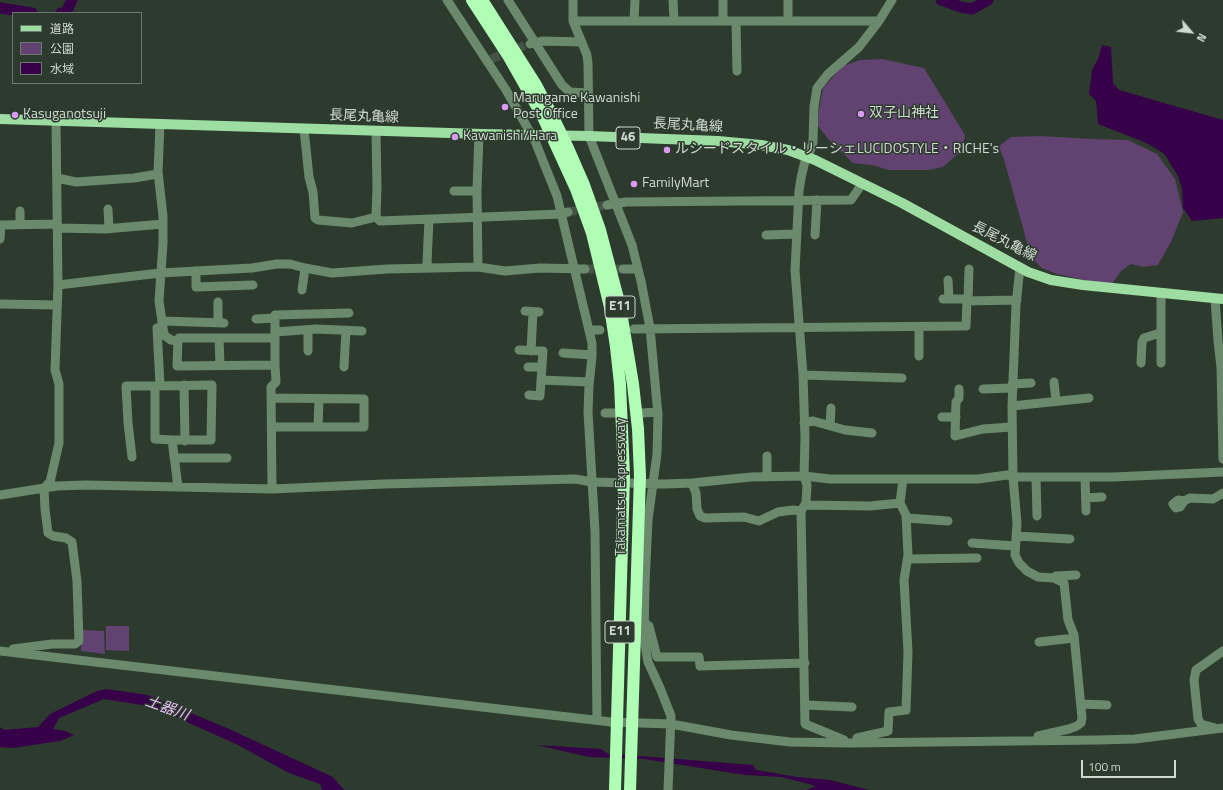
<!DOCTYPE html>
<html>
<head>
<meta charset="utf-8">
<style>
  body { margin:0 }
  #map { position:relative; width:1223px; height:790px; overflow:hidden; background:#2c3b2d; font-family:"Titillium Web","Noto Sans JP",sans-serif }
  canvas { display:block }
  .legend { position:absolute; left:12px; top:12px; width:130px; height:72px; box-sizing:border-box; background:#2c3b2d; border:1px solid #6e7a6f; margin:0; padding:5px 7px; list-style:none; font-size:12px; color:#d0d9d1 }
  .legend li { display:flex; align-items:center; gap:8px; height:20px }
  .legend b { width:20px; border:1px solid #6e7a6f }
  .north { position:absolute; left:1171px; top:12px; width:40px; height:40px; -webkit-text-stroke:3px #2c3b2d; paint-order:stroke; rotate:118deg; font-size:11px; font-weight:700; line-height:16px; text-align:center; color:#d0d9d1 }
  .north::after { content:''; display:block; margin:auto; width:14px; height:18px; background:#d0d9d1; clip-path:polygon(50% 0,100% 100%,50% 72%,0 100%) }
  .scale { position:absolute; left:1081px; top:760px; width:95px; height:18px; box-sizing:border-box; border:2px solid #d0d9d1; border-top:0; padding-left:5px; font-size:12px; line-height:14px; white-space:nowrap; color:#d0d9d1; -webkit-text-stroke:3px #2c3b2d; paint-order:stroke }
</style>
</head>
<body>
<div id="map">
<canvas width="1223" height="790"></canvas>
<ul class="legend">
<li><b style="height:5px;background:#9ddda2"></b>道路</li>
<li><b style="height:11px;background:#624270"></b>公園</li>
<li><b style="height:11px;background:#370149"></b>水域</li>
</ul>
<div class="north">N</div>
<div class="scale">100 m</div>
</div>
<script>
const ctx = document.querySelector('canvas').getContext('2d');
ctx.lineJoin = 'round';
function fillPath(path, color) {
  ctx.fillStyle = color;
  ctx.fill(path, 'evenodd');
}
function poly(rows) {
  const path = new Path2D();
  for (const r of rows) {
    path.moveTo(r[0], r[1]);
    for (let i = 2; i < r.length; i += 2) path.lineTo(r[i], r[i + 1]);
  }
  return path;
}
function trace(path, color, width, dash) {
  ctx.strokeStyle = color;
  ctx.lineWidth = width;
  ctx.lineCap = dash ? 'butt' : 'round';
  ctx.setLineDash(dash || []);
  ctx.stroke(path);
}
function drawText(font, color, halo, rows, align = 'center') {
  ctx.font = font + ' "Titillium Web","Noto Sans JP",sans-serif';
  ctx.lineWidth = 3;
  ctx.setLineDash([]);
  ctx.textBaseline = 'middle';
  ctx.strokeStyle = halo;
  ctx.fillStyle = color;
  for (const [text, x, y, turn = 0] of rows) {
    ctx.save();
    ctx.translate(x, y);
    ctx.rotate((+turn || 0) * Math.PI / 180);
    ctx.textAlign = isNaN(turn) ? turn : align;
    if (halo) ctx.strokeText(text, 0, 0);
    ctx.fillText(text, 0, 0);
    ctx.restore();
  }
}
fillPath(poly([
  [882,59,924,68,965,135,962,150,943,167,928,170,889,170,872,165,853,163,829,140,818,126,819,110,823,88,843,66,860,60],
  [1040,136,1090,139,1128,140,1157,154,1175,179,1183,212,1172,240,1158,265,1143,267,1131,264,1121,271,1112,284,1095,282,1057,274,1042,268,1031,257,1005,163,999,146,1011,137],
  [106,626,129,626,129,651,106,650],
  [82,630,104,631,105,654,81,651]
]), '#624270');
fillPath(poly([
  [1102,45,1111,47,1113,83,1119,90,1223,120,1223,218,1192,221,1183,208,1182,189,1178,176,1165,155,1157,149,1144,142,1098,124,1096,101,1089,94,1092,70,1098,59],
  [106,689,148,695,229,729,333,777,344,790,322,790,320,784,289,773,238,745,154,707,104,699,59,718,53,729,65,731,74,735,60,741,13,748,0,747,0,727,4,730,38,727,50,714,97,691],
  [537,745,601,749,608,754,653,757,753,765,756,770,797,777,830,780,869,790,806,790,816,786,782,777,745,775,644,759,589,757]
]), '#370149');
trace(poly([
  [941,0,961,7,972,9,988,0],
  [0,8,32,13],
  [61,13,66,12,72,0]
]), '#370149', 11);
trace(poly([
  [491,59,529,44],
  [568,212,607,205],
  [585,269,623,269]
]), '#455346', 9, [9, 4.5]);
trace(poly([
  [447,0,506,90,535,141,557,196,592,343,592,357,589,385,588,412,595,531,597,720],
  [508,0,562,85,570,92,588,93],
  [573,0,573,21,587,55,588,64,589,136,632,245,641,281,650,328,658,415,657,454,648,520,645,584,644,639,648,662,660,688,671,716,668,790],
  [673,0,674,21],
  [788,20,788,0],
  [573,21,879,21],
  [634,21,635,0],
  [723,21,723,0],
  [736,21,737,71],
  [530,44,542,41,582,42],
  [160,124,158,172,163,216,163,243,159,301,164,335,171,340,178,341,177,366,275,365,276,382,271,387,272,489],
  [304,129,309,177,313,192,315,218,318,220,352,223,376,217],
  [376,131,377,187,376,217,380,221,562,214,568,212],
  [57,178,76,182,134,178,158,174],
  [454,191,477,191],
  [607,205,626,202,851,200,862,184],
  [108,209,109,229],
  [20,211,20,224],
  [429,219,427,263,430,268],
  [57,228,105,229,163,224],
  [766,235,797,234],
  [815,235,817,200],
  [0,239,1,225,57,224],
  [478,267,505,271,540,268,585,269],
  [1020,267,1016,305,1012,406,1013,477,1017,523,1015,555,1019,563,1027,571,1038,577,1054,578,1064,583,1068,620,1074,635,1082,718,1081,723,1077,726,1069,729,1038,736],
  [623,269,638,269],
  [196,271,196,287,253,285],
  [948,280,949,299],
  [58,285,160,273,252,268,277,264,290,264,305,268,332,273,387,269,478,267,477,190,479,134],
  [302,290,305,268],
  [943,299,964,299,967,301],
  [1215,299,1218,341,1221,367,1223,459],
  [968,301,969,269],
  [0,304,57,305],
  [525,311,539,312],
  [256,319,275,318],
  [162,321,224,323],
  [218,323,218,302],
  [634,329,966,326,967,301,1017,300],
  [589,330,600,330],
  [275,332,316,329,362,331],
  [219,338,220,365],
  [178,341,179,338,275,338],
  [519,350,543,351,540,396,529,395],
  [308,351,308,330],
  [531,351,533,312],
  [563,353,592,355],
  [919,356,919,327],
  [1141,363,1142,342,1144,338,1160,333],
  [1161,363,1161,293],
  [275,365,275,315,349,313],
  [344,367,346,330],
  [528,367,542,367],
  [803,375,902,378],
  [541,380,589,382],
  [1054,382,1056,401],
  [1012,384,1031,383],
  [160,385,157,328,163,326],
  [184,385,185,441],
  [155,386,212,385,211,440,172,440],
  [959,389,959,398,956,402,955,436,983,429,1011,427],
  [983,389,1012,388],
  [272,398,364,399,364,427,272,427],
  [1012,406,1089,398],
  [605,413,615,413],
  [642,413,658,412],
  [942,417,956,417],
  [804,423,813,421,845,430,872,433],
  [830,426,831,408],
  [318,427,319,399],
  [132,457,128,423,126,386,155,386,155,439,172,440,178,487],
  [174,458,227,458],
  [767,477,767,456],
  [1036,477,1037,516],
  [1085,477,1086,511],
  [692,483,696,493,697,509,700,516,705,518,744,517,759,521,778,512,793,510,801,511],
  [0,495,57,486,86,485,272,489,384,484,575,479,592,482,665,484,692,483,751,477,804,476,830,479,978,479,1007,475,1013,477,1114,477,1223,472],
  [1086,498,1102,497],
  [1184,501,1178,500,1173,504,1176,508,1180,507,1184,501,1190,498,1213,499,1223,493],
  [805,505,870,506,900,503],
  [907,518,948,521],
  [1016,536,1070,539],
  [972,543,1015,546],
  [908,559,977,558],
  [1054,578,1056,576,1076,575],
  [644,622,649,626,657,657,699,657,700,666,805,663],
  [1039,642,1074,638],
  [13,649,52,644,75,644,79,641,77,581,72,542,66,538,53,536,48,533,45,509,44,488,50,482,59,443,59,384,55,370,58,285,56,121],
  [0,651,611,722,671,724,731,735,790,742,850,743,1098,740,1135,739,1223,728],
  [1081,704,1107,705],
  [805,705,852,707],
  [1215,728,1201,724,1198,719,1194,680,1196,670,1223,651],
  [857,738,888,731,889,712,906,710,908,652,904,580,908,555,906,515,900,503,903,479],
  [844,740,805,724,801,511,806,503,807,485,804,476,805,438,803,375,795,270,799,191,801,178,805,161,808,157,813,142,814,107,817,88,828,74,859,47,879,21,892,0]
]), '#6b8a6d', 9);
trace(poly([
  [0,119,482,134,589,136,718,141,761,145,788,150,815,160,902,203,1028,272,1051,280,1083,285,1223,299]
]), '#9ddda2', 10);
trace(poly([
  [472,0,509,57,543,117,576,189,592,233,610,307,616,347,620,384,624,475,615,790],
  [482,0,536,85,553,117,567,146,584,185,600,230,620,306,633,384,638,429,640,476,630,790]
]), '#b0fdb6', 12);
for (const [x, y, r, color] of [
  [505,107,4,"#da9af6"],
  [861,114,4,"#da9af6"],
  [15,115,4,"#da9af6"],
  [455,137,4,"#da9af6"],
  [667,150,4,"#da9af6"],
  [634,184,4,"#da9af6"]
]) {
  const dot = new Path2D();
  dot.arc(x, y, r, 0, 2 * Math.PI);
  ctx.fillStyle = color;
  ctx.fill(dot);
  trace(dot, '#2c3b2d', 1.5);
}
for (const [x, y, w] of [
  [628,138,24],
  [620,307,30],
  [620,632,30]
]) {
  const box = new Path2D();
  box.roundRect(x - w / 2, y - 11, w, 22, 3);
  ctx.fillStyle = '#2c3b2d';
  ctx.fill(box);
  trace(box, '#d0d9d1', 1);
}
drawText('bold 13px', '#d0d9d1', null, [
  ["46",628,138],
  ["E11",620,307],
  ["E11",620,632]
]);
drawText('14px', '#d0d9d1', '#2c3b2d', [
  ["Marugame Kawanishi",513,99],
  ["Post Office",513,115],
  ["双子山神社",869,114],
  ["Kasuganotsuji",23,115],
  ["Kawanishi/Hara",463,137],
  ["ルシードスタイル・リーシェLUCIDOSTYLE・RICHE's",675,150],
  ["FamilyMart",642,184]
], 'left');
drawText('14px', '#d0d9d1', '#2c3b2d', [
  ["長尾丸亀線",364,117,2],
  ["長尾丸亀線",688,126,3],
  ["長尾丸亀線",1004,242,27],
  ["Takamatsu Expressway",622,487,-90]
]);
drawText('italic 15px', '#e6bdf8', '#2c3b2d', [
  ["土器川",167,709,20]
]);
</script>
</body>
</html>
